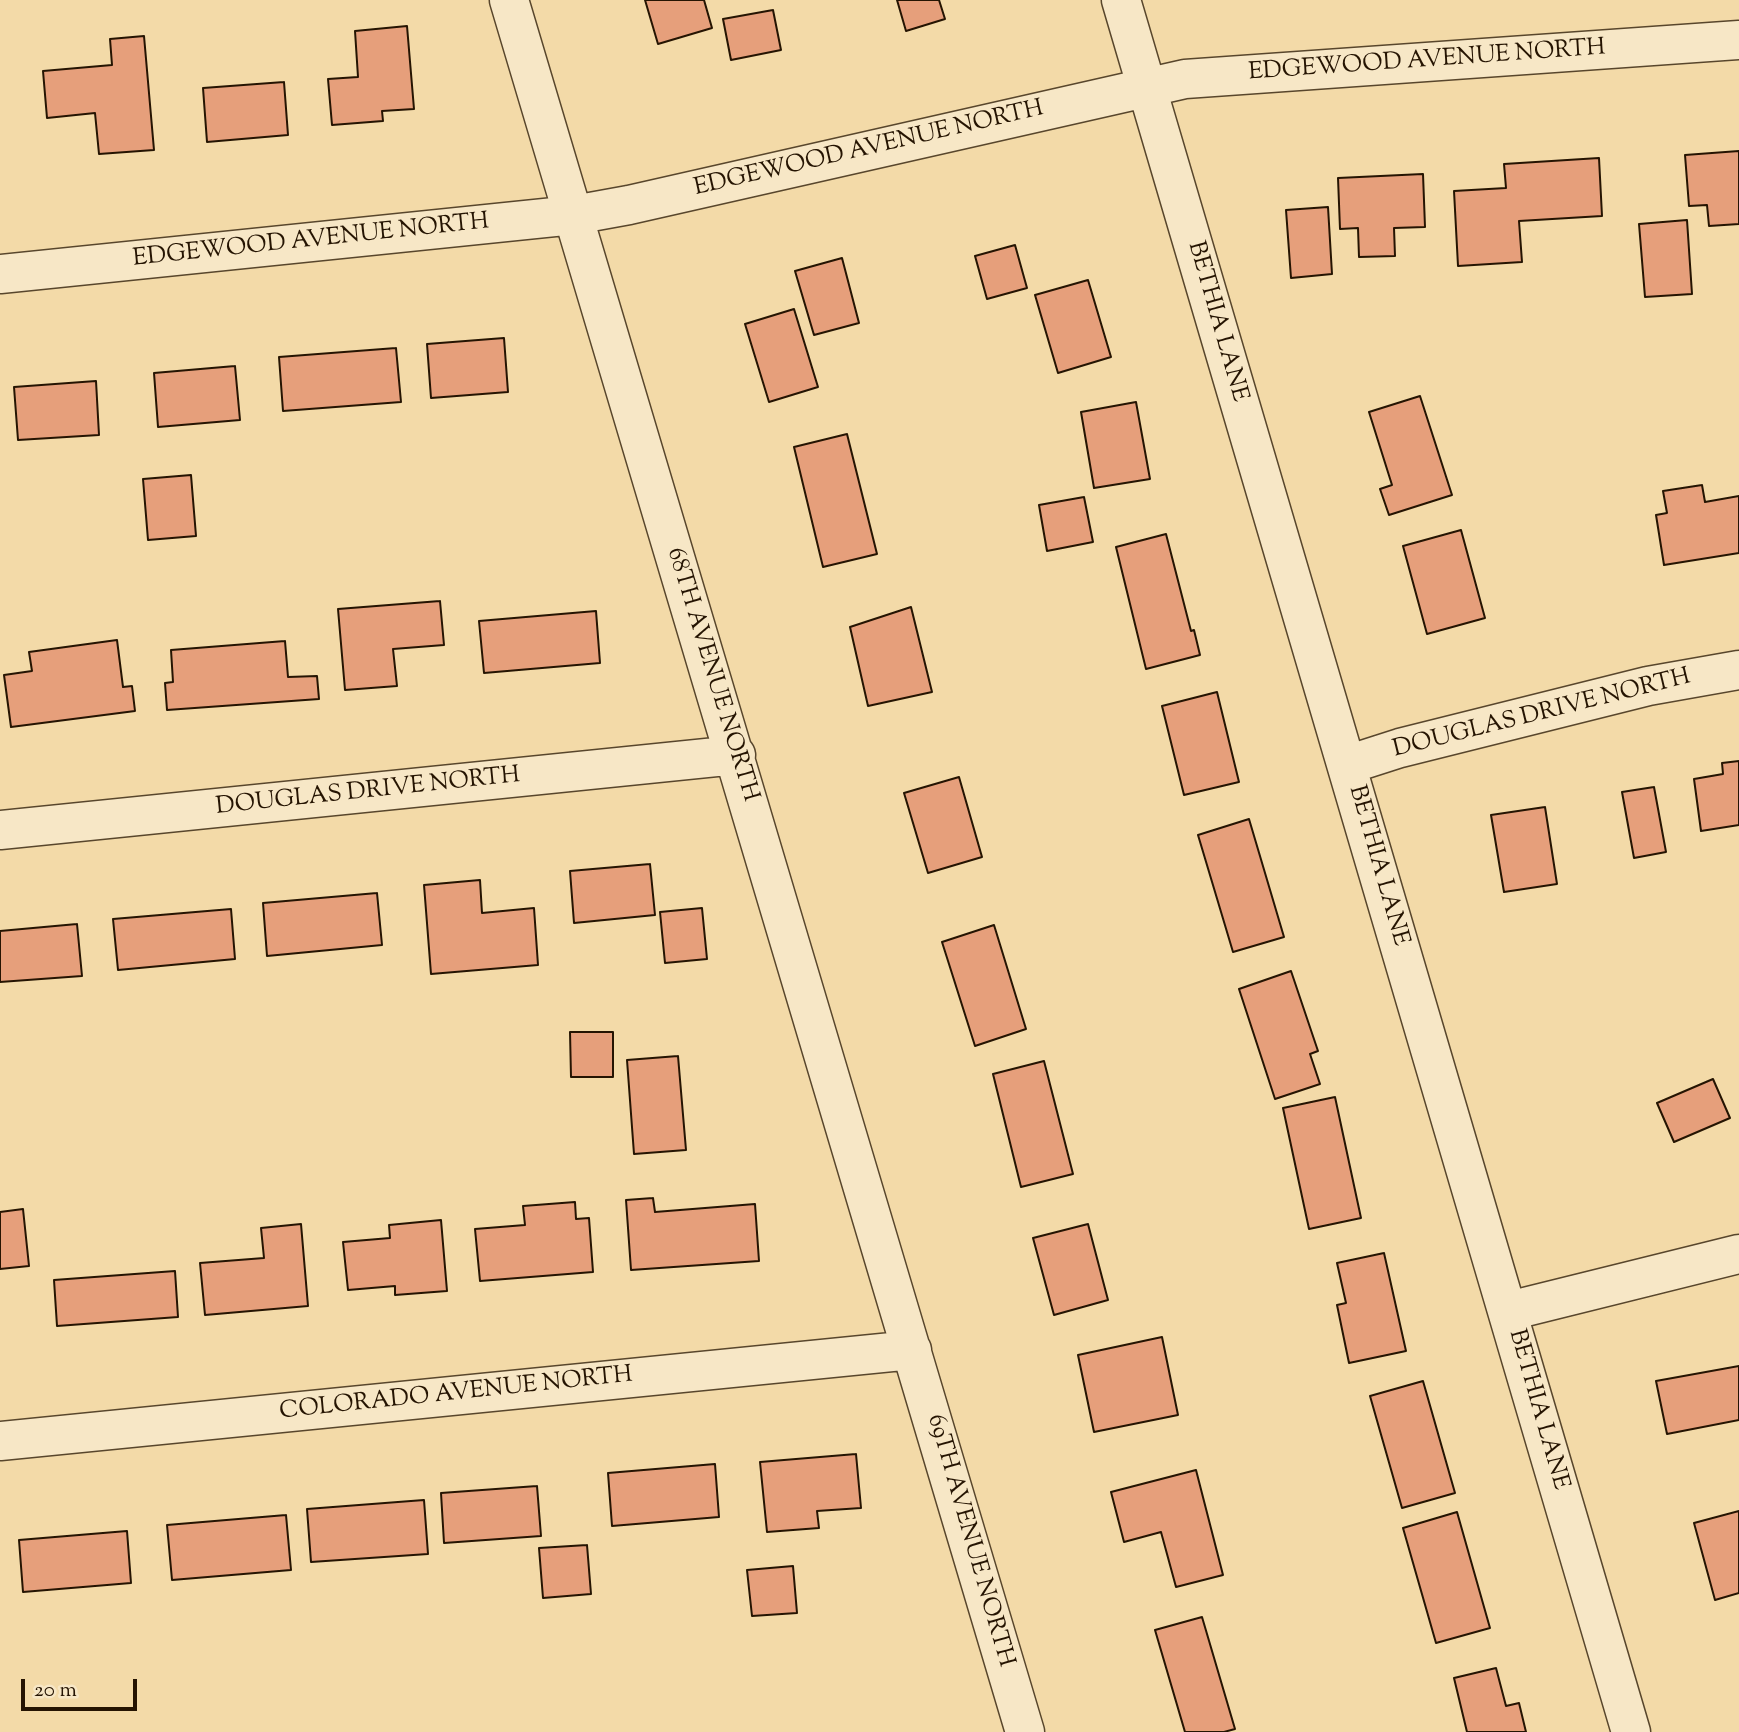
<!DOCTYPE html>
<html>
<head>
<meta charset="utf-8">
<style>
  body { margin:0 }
  #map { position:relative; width:1739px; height:1732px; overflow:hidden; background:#f3daa8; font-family:"Sorts Mill Goudy",serif }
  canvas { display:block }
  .scale { position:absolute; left:21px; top:1679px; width:116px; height:32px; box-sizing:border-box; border:4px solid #251402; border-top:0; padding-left:9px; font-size:21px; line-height:24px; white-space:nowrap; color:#251402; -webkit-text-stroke:5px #f7e7c6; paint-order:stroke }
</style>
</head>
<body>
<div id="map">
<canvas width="1739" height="1732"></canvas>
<div class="scale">20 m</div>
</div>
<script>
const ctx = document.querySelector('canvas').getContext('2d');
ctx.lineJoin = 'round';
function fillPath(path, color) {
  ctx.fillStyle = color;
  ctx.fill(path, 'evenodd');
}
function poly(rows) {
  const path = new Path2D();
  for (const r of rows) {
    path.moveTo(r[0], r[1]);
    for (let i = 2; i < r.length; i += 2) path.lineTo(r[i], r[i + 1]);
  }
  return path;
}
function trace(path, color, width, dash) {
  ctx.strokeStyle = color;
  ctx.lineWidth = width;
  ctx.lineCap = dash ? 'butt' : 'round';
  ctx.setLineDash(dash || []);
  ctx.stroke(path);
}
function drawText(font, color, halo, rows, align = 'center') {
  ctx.font = font + ' "Sorts Mill Goudy",serif';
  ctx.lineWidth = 6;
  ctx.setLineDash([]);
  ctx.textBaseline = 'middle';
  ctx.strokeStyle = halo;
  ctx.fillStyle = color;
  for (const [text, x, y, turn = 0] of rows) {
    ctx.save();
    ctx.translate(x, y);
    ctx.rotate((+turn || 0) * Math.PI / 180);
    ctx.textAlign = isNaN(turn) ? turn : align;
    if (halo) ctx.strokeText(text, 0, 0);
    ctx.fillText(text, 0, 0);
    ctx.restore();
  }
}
const building = poly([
  [645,0,704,0,712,28,658,44,645,0],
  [897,0,939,0,945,19,906,31,897,0],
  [773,10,781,50,731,60,723,19,773,10],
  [407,26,414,109,382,111,383,121,332,125,328,79,358,77,355,31,407,26],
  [144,36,154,150,99,154,95,113,47,118,43,71,112,65,110,39,144,36],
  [284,82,288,135,207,142,203,88,284,82],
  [1739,151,1739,224,1709,226,1707,205,1689,206,1685,155,1739,151],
  [1599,158,1602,216,1519,221,1522,262,1458,266,1454,191,1506,188,1504,164,1599,158],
  [1423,174,1425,227,1394,228,1395,256,1359,257,1358,228,1340,229,1338,178,1423,174],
  [1328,207,1332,274,1291,278,1286,210,1328,207],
  [1687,220,1692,294,1645,297,1639,224,1687,220],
  [1015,245,1027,288,987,299,975,256,1015,245],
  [842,258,859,323,814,335,795,271,842,258],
  [1088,280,1111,357,1058,373,1035,295,1088,280],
  [794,309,818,387,769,402,745,324,794,309],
  [504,338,508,392,431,398,427,344,504,338],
  [396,348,401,402,283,411,279,357,396,348],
  [235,366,240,420,158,427,154,373,235,366],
  [96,381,99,435,18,440,14,387,96,381],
  [1420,396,1452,495,1389,515,1380,489,1392,485,1369,412,1420,396],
  [1136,402,1150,479,1094,488,1081,412,1136,402],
  [847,434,877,554,823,567,794,447,847,434],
  [191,475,196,536,148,540,143,479,191,475],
  [1702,485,1705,502,1739,496,1739,553,1664,565,1656,515,1667,513,1663,491,1702,485],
  [1084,497,1093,542,1047,551,1039,505,1084,497],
  [1461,530,1485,618,1427,634,1403,546,1461,530],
  [1166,534,1191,631,1194,630,1200,655,1146,669,1116,547,1166,534],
  [440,601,444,645,393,649,397,686,345,690,338,609,440,601],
  [911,607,932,692,868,706,850,627,911,607],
  [596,611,600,663,484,673,479,621,596,611],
  [117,640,123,687,132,686,135,711,11,727,4,675,32,671,29,652,117,640],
  [285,641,288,677,317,676,319,699,167,710,165,683,173,682,171,650,285,641],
  [1217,692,1239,782,1184,795,1162,706,1217,692],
  [1739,761,1739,825,1701,831,1694,779,1723,774,1722,763,1739,761],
  [959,777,982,857,928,873,904,793,959,777],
  [1654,787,1666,852,1634,858,1622,792,1654,787],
  [1545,807,1557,884,1504,892,1491,815,1545,807],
  [1249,819,1284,937,1233,952,1198,835,1249,819],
  [650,864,655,915,574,923,570,871,650,864],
  [480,880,482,913,534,908,538,965,431,974,424,885,480,880],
  [377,893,382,945,267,956,263,903,377,893],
  [702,908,707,959,665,963,660,912,702,908],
  [231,909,235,959,118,970,113,919,231,909],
  [77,924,82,976,0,982,0,931,77,924],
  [994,925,1026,1029,975,1046,942,942,994,925],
  [1291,971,1318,1051,1310,1054,1320,1084,1275,1099,1239,989,1291,971],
  [570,1032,613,1032,613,1077,571,1077,570,1032],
  [678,1056,686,1150,634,1154,627,1060,678,1056],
  [1044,1061,1073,1174,1021,1187,993,1074,1044,1061],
  [1713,1079,1730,1118,1674,1142,1657,1103,1713,1079],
  [1335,1097,1361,1218,1309,1229,1283,1108,1335,1097],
  [653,1198,655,1212,755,1204,759,1261,631,1270,626,1200,653,1198],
  [575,1202,576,1219,589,1218,593,1272,480,1281,475,1229,525,1225,523,1206,575,1202],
  [23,1209,29,1266,0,1269,0,1212,23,1209],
  [441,1220,447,1291,395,1295,395,1286,348,1290,343,1242,390,1238,389,1225,441,1220],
  [301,1224,308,1306,205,1315,200,1263,264,1258,261,1228,301,1224],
  [1088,1224,1108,1300,1054,1315,1033,1238,1088,1224],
  [1384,1253,1406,1351,1349,1363,1337,1305,1346,1303,1337,1263,1384,1253],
  [175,1271,178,1317,57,1326,54,1280,175,1271],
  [1162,1337,1178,1415,1094,1432,1078,1355,1162,1337],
  [1739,1366,1739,1420,1667,1434,1656,1381,1739,1366],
  [1423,1381,1455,1493,1402,1508,1370,1396,1423,1381],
  [856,1454,861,1508,817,1511,819,1528,767,1532,760,1462,856,1454],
  [715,1464,719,1517,612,1526,608,1473,715,1464],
  [1196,1470,1223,1575,1176,1587,1161,1532,1124,1542,1111,1492,1196,1470],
  [537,1486,541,1536,444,1543,441,1493,537,1486],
  [424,1500,428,1554,311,1562,307,1509,424,1500],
  [1739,1511,1739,1593,1715,1600,1694,1523,1739,1511],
  [1457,1512,1490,1628,1436,1643,1403,1528,1457,1512],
  [286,1515,291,1570,172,1580,167,1525,286,1515],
  [127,1531,131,1583,23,1592,19,1540,127,1531],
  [587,1545,591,1594,543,1598,539,1548,587,1545],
  [793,1566,797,1613,752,1616,747,1570,793,1566],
  [1202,1617,1235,1729,1224,1732,1185,1732,1155,1630,1202,1617],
  [1496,1668,1506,1706,1519,1703,1526,1732,1467,1732,1454,1678,1496,1668]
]);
fillPath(building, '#e69f7b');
trace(building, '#251402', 2);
const minor = poly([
  [509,0,1025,1732],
  [1121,0,1631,1732],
  [0,274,574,215,629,205,1185,79,1739,40],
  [1347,765,1400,748,1648,686,1739,670],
  [0,830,736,755],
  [1509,1311,1739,1254],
  [0,1441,912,1350]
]);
trace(minor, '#58462c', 41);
trace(minor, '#f7e7c6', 38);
drawText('24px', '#251402', '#f7e7c6', [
  ["EDGEWOOD AVENUE NORTH",1427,62,-4],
  ["EDGEWOOD AVENUE NORTH",869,150,-13],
  ["EDGEWOOD AVENUE NORTH",311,242,-6],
  ["BETHIA LANE",1216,322,74],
  ["68TH AVENUE NORTH",711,675,73],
  ["DOUGLAS DRIVE NORTH",1542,715,-14],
  ["DOUGLAS DRIVE NORTH",368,793,-6],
  ["BETHIA LANE",1377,866,74],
  ["COLORADO AVENUE NORTH",456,1395,-6],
  ["BETHIA LANE",1537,1410,74],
  ["69TH AVENUE NORTH",969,1541,74]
]);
</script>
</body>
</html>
